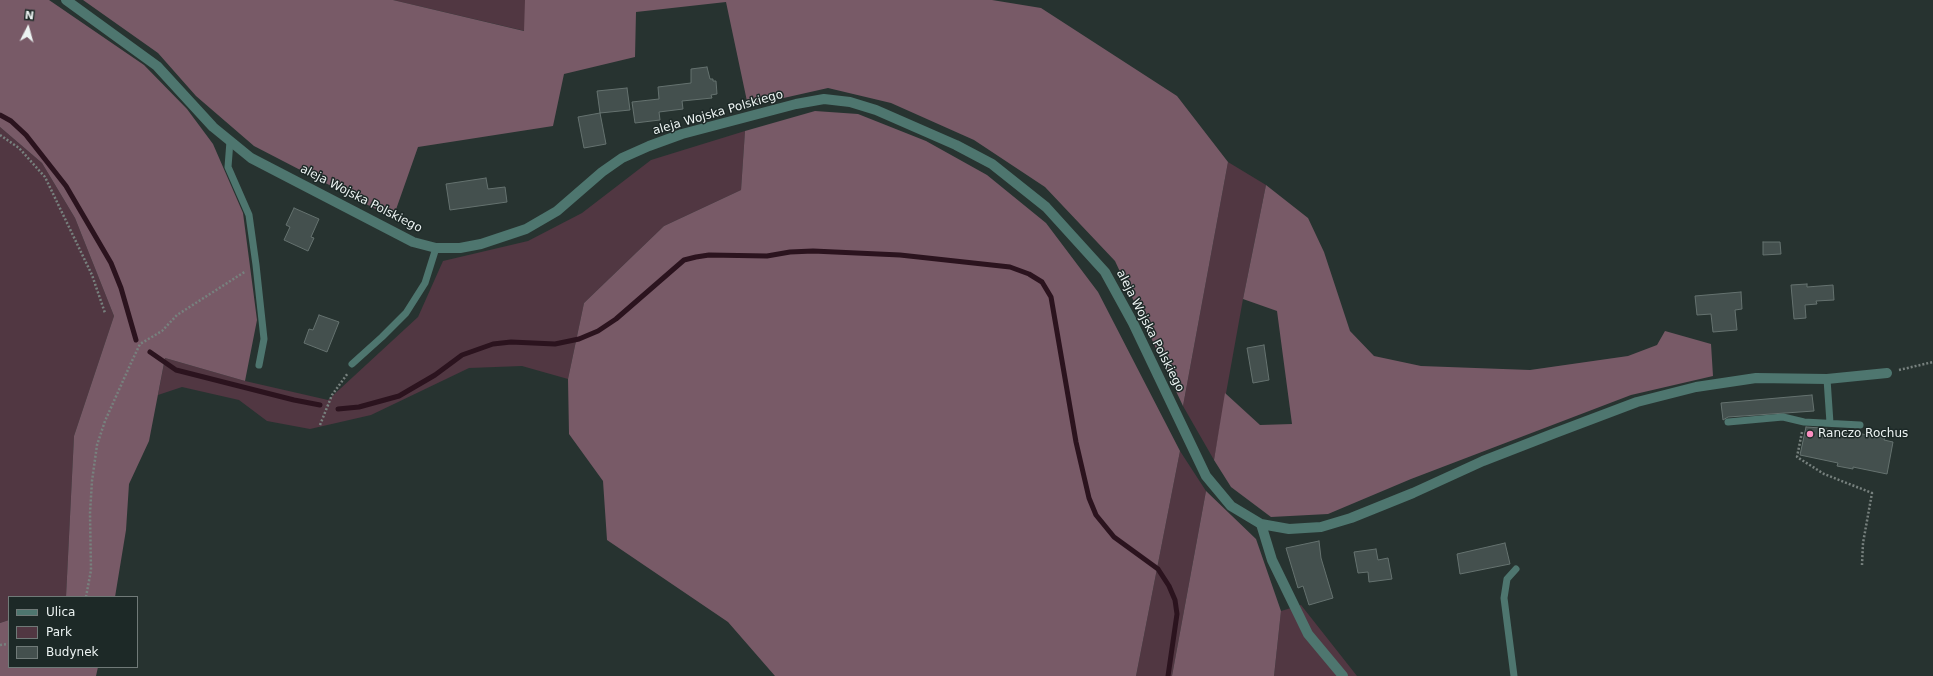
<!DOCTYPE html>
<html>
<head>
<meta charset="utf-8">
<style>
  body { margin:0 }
  #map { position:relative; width:1933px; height:676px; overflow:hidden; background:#273330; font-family:"DejaVu Sans",sans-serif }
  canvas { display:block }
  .legend { position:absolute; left:8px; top:596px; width:130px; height:72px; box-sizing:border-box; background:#1d2927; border:1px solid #707a78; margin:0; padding:5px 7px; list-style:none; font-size:12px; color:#ecf3f2 }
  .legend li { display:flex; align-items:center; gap:8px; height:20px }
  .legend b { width:20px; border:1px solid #707a78 }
  .north { position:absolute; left:8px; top:8px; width:40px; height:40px; -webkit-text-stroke:3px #1d2927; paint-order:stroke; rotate:6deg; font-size:11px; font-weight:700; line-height:16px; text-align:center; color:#ecf3f2 }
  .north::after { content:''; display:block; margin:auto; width:14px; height:18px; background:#ecf3f2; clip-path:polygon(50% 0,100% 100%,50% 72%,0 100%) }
</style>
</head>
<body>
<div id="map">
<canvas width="1933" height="676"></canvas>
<ul class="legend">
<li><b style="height:5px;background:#4e766f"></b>Ulica</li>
<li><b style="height:11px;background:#513742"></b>Park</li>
<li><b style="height:11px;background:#44504e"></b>Budynek</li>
</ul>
<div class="north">N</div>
</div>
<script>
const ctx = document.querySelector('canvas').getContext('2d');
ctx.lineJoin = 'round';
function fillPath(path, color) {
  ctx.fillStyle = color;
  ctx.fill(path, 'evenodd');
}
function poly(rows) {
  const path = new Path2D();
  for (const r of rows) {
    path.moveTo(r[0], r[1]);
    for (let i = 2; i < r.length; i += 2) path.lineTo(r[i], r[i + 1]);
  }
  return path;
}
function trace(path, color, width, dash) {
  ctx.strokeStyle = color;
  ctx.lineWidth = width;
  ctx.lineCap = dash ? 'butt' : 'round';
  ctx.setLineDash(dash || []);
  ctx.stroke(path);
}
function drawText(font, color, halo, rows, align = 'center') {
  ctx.font = font + ' "DejaVu Sans",sans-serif';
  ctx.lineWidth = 3;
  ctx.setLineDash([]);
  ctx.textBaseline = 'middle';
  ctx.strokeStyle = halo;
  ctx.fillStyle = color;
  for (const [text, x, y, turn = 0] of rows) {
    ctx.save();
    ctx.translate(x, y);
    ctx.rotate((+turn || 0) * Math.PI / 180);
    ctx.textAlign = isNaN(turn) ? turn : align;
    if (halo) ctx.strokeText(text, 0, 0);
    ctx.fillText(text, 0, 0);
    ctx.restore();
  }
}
fillPath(poly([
  [393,0,525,0,525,31],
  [0,127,42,163,75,218,114,316,74,436,66,597,9,597,9,620,0,623],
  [745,131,741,190,664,226,584,303,568,379,522,366,469,368,371,415,310,429,267,421,239,400,182,387,158,395,165,358,245,381,328,400,418,317,443,261,528,241,582,213,651,160],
  [1228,162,1266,185,1243,299,1214,460,1183,406],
  [1180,451,1206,491,1172,676,1136,676],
  [1301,605,1357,676,1274,676,1281,611]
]), '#513742');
fillPath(poly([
  [0,0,49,0,144,65,187,109,213,144,243,213,257,320,245,381,165,358,149,441,129,484,126,530,115,597,66,597,74,436,114,316,75,218,42,163,0,127],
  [83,0,393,0,524,31,525,0,992,0,1041,8,1177,96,1228,162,1183,406,1115,261,1045,187,974,140,891,103,828,88,748,106,726,2,636,12,635,57,564,74,553,126,418,147,393,218,254,146,196,96,158,53],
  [815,111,858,114,926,141,987,175,1046,223,1098,292,1180,451,1136,676,775,676,728,622,607,540,603,481,569,434,568,379,584,303,664,226,741,190,745,131],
  [1266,185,1308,218,1324,252,1350,331,1374,356,1421,366,1530,370,1628,356,1657,345,1665,331,1711,344,1713,376,1631,395,1411,479,1328,514,1271,517,1231,487,1214,460,1225,393,1260,425,1292,424,1277,311,1243,299],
  [1206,491,1256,539,1281,611,1274,676,1172,676],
  [9,620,9,667,98,667,96,676,0,676,0,623]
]), '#785a67');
trace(poly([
  [0,115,11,121,26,135,66,186,111,263,121,288,136,340],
  [150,352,176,370,294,400,320,405],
  [338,409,359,407,399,396,435,375,462,355,493,344,511,342,555,344,579,339,598,331,616,319,684,260,696,257,709,255,767,256,790,252,813,251,900,255,1010,267,1029,274,1042,282,1051,297,1076,442,1089,498,1096,515,1114,537,1158,569,1169,586,1175,600,1177,614,1168,676]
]), '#2b131e', 5);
const building = poly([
  [707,67,710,79,713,79,713,81,716,81,717,94,711,95,712,98,682,101,683,109,659,112,660,120,635,123,632,102,659,99,658,87,691,83,691,69,707,67],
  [627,88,630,110,600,113,597,91,627,88],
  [600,113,606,144,584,148,578,117,600,113],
  [486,178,488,189,505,187,507,202,450,210,446,184,486,178],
  [294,208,319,219,311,237,314,238,308,251,284,240,290,227,286,225,294,208],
  [1763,242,1780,242,1781,254,1763,255,1763,242],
  [1807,284,1807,287,1833,285,1834,300,1816,301,1817,304,1805,305,1806,318,1794,319,1791,285,1807,284],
  [1741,292,1742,309,1735,310,1737,330,1713,332,1711,314,1697,315,1695,296,1741,292],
  [319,315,339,322,327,352,304,343,309,329,313,330,319,315],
  [1264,345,1269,380,1253,383,1247,348,1264,345],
  [1812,395,1814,411,1728,417,1723,420,1721,403,1812,395],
  [1806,427,1821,428,1858,436,1858,433,1871,436,1872,433,1885,436,1884,440,1893,442,1887,474,1853,467,1853,469,1837,466,1838,463,1800,455,1806,427],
  [1319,541,1321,558,1333,598,1309,605,1303,586,1298,588,1286,548,1319,541],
  [1505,543,1510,564,1460,574,1457,554,1505,543],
  [1376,549,1378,560,1388,558,1392,579,1369,582,1368,572,1358,573,1354,552,1376,549]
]);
fillPath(building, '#44504e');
trace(building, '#65726f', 1);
trace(poly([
  [0,135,19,148,45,177,92,275,105,313],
  [1899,370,1933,362],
  [320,425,332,395,348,373],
  [1802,432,1797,457,1824,474,1872,493,1863,543,1862,565],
  [86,597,91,570,90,513,92,481,97,445,105,421,131,363,140,344,162,331,177,315,246,271],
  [0,645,9,644]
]), '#77817e', 2.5, [2, 2]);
trace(poly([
  [230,141,228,167,249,215,256,265,264,339,259,365],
  [352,364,382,337,406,313,425,283,436,248],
  [1827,379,1830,423],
  [1728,422,1783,417,1804,422,1860,425],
  [1514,676,1504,598,1507,579,1516,569]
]), '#4e766f', 7);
trace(poly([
  [66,0,157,66,213,127,251,158,413,242,436,248,460,248,481,244,526,229,557,211,602,172,622,158,649,146,682,134,796,104,824,99,850,102,876,110,956,145,992,164,1046,207,1105,272,1133,323,1206,476,1231,506,1261,524,1289,529,1321,527,1351,518,1413,493,1483,461,1555,433,1637,402,1696,387,1756,378,1827,379,1887,373],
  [1261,524,1272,560,1308,634,1343,676]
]), '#4e766f', 10);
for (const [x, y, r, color] of [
  [1810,434,4,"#fc8fc1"]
]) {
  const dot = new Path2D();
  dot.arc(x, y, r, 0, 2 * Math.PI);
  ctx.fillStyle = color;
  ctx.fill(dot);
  trace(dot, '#1d2927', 1.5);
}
drawText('12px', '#ecf3f2', '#1d2927', [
  ["aleja Wojska Polskiego",718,113,-16],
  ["aleja Wojska Polskiego",361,199,27],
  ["aleja Wojska Polskiego",1150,331,63]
]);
drawText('12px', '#ecf3f2', '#1d2927', [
  ["Ranczo Rochus",1818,434]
], 'left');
</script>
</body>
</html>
